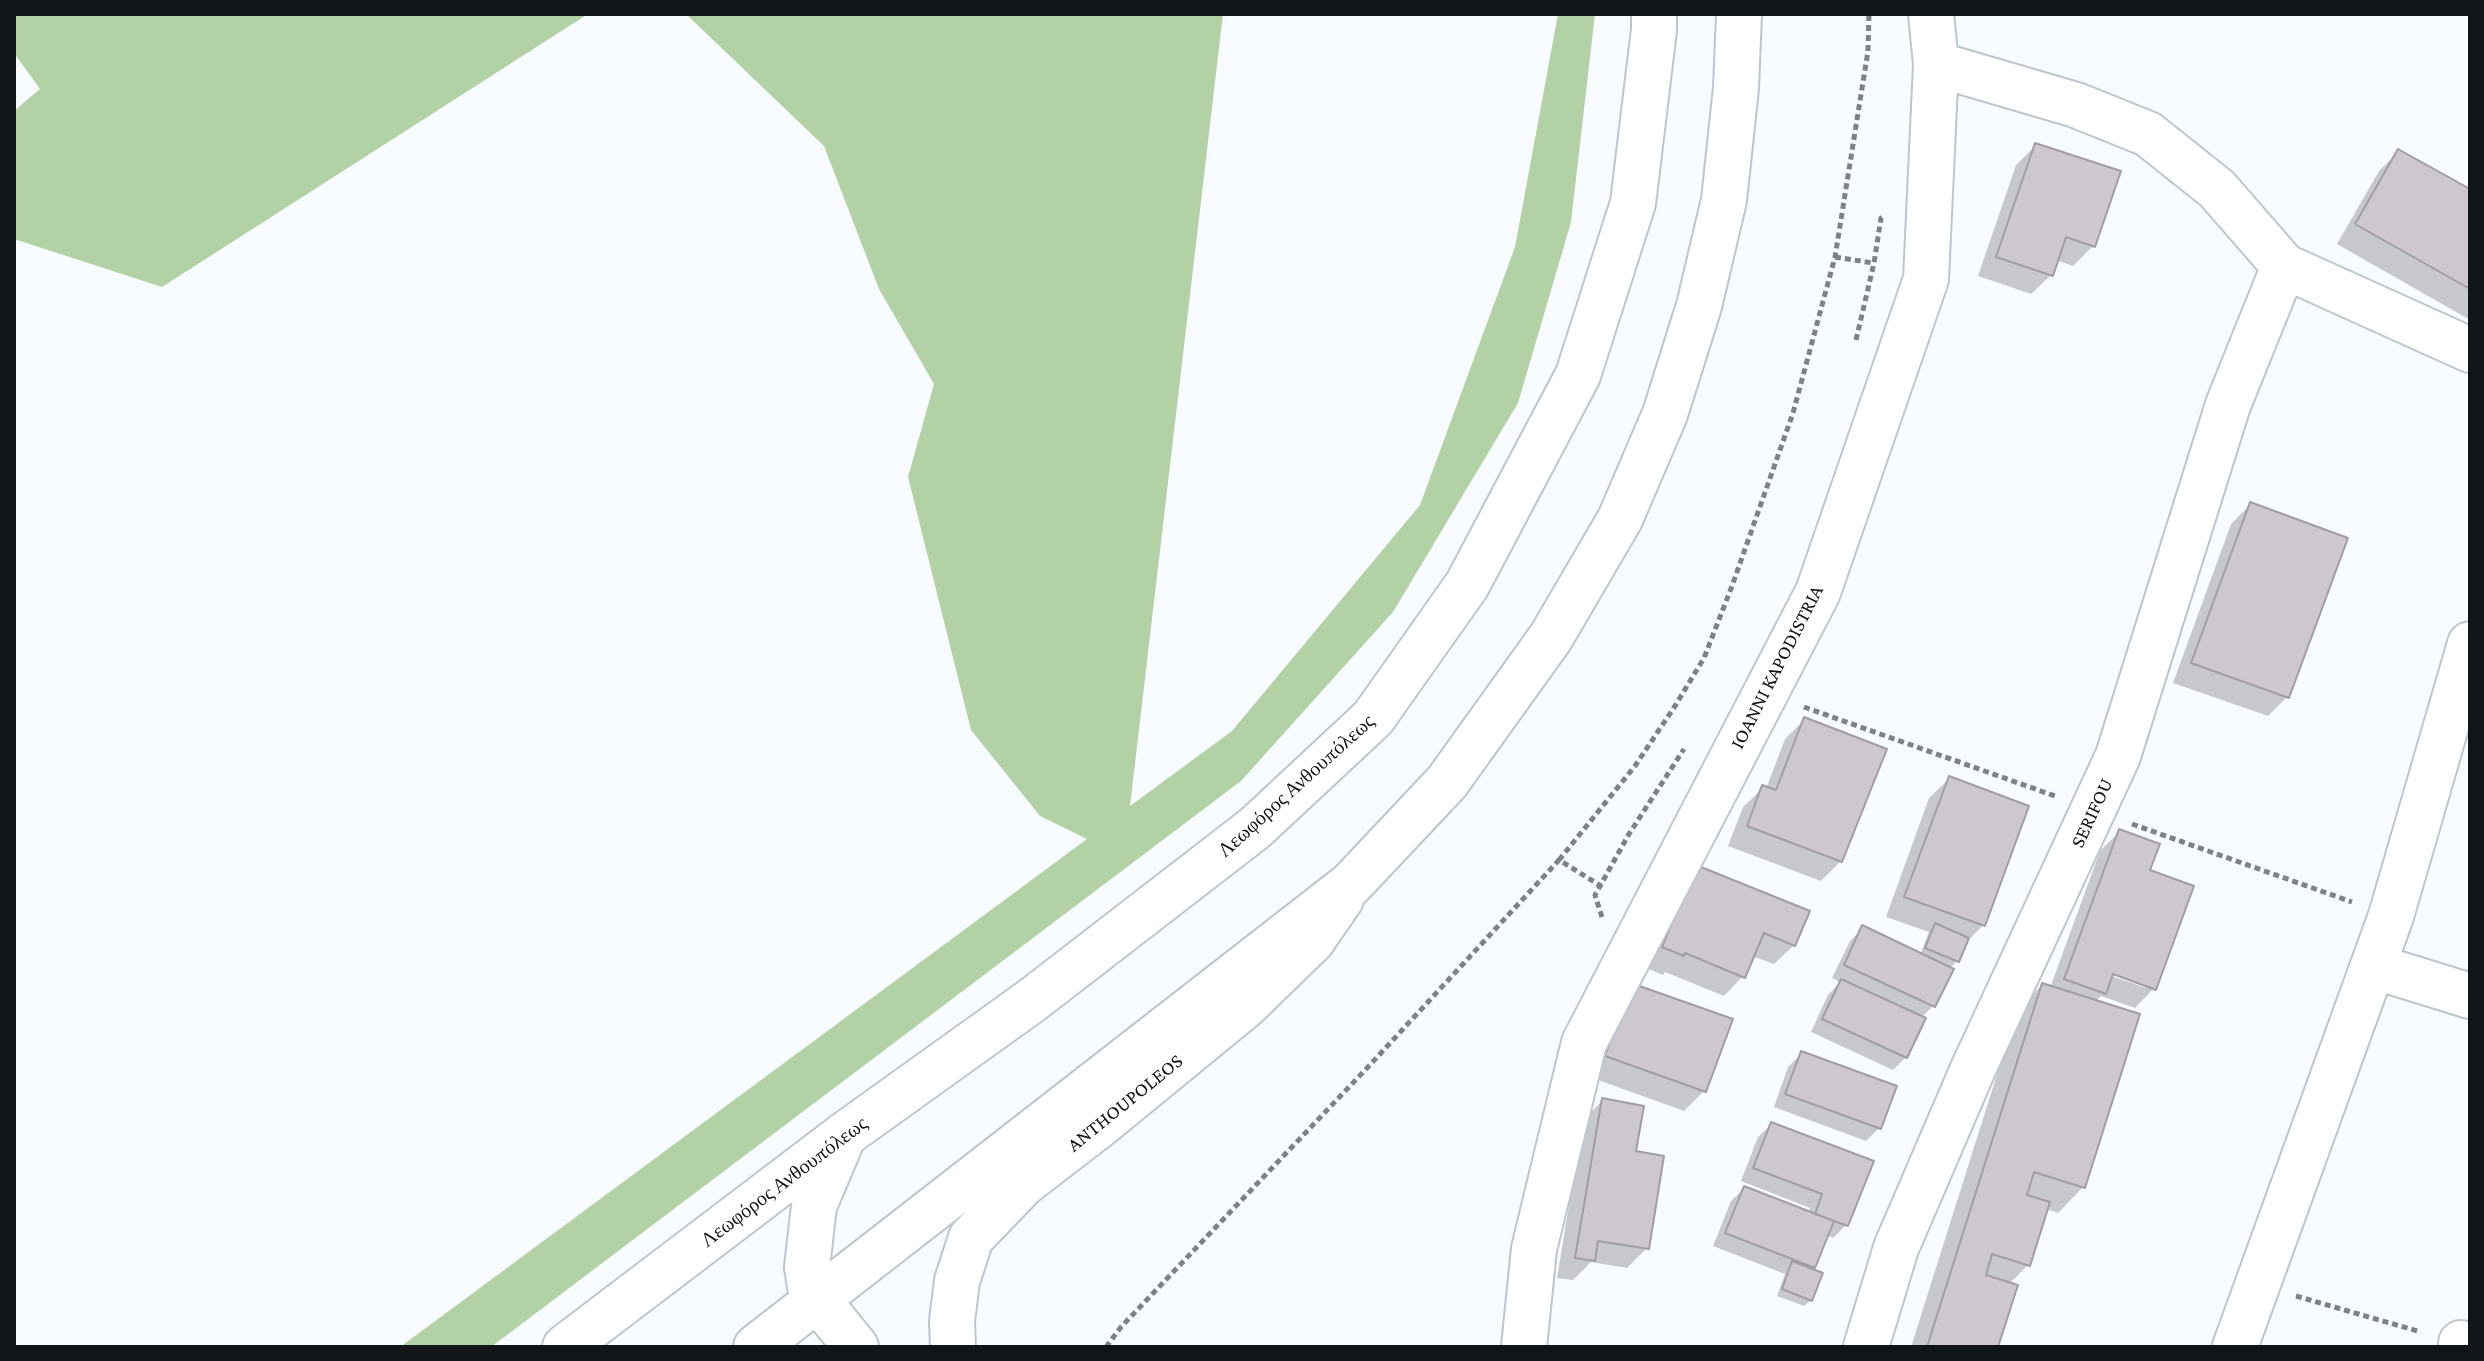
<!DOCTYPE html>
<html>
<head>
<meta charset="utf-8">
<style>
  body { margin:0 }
  #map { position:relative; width:2484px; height:1361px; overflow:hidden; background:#f8fbff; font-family:"Crimson Pro",serif }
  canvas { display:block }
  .frame { position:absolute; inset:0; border:16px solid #121518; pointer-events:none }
</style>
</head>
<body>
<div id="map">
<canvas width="2484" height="1361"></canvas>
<div class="frame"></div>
</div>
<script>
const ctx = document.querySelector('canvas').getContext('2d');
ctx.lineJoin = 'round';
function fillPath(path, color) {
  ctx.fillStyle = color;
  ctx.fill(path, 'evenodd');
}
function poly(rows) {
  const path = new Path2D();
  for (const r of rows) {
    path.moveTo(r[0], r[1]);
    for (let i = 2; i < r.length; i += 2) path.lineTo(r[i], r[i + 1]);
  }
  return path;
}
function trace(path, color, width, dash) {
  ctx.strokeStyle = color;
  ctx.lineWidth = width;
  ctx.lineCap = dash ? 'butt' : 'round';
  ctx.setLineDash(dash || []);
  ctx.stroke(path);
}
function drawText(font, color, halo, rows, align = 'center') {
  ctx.font = font + ' "Crimson Pro",serif';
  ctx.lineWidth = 8;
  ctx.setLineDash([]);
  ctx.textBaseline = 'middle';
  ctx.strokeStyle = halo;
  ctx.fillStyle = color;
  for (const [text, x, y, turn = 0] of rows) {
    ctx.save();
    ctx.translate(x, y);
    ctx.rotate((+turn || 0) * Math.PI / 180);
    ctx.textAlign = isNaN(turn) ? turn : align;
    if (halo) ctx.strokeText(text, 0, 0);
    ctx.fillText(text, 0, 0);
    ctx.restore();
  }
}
fillPath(poly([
  [14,14,588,14,162,287,14,239,14,111,40,89,14,53],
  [686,14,1223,14,1130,806,1232,731,1420,505,1515,247,1558,14,1595,14,1571,222,1518,403,1393,612,1241,781,491,1347,400,1347,1087,839,1040,816,971,730,908,477,934,384,879,289,824,146]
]), '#b2d2a5');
fillPath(poly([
  [2036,145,2093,246,2073,266,2056,260,2051,275,2031,294,1978,276,2016,165],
  [2399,151,2470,192,2470,320,2337,244,2379,171],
  [2250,505,2287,697,2268,716,2173,683,2231,524],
  [1805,719,1841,861,1821,881,1728,846,1743,807,1763,788,1766,789,1785,739],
  [1949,779,1983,925,1965,944,1957,961,1949,969,1933,1006,1921,1018,1906,1057,1893,1070,1811,1032,1828,995,1840,982,1832,978,1850,941,1863,928,1920,955,1929,932,1886,917,1929,798],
  [2120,831,2148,871,2154,988,2135,1008,2101,996,2095,1002,2083,1187,2058,1213,2046,1209,2028,1265,2009,1284,1996,1347,1911,1347,2017,1011,2042,985,2050,988,2100,851],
  [2105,969,2146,984,2146,988,2103,973],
  [1677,887,1794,945,1774,964,1752,956,1743,976,1724,996,1665,972,1663,975,1644,967],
  [1612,1005,1704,1091,1684,1111,1587,1076],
  [1802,1053,1894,1087,1879,1128,1866,1141,1774,1107,1788,1067],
  [1602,1101,1634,1153,1647,1248,1627,1268,1591,1262,1573,1280,1557,1278,1583,1120],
  [1772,1124,1846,1225,1833,1238,1826,1235,1810,1270,1811,1300,1804,1306,1777,1296,1785,1274,1713,1246,1731,1201,1744,1188,1808,1213,1810,1208,1741,1181,1758,1137]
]), '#0003');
const building = poly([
  [2035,143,2121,171,2095,247,2066,237,2053,276,1996,257,2035,143],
  [2398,149,2470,189,2470,289,2355,224,2398,149],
  [2250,502,2348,538,2289,698,2191,663,2250,502],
  [1804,717,1887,749,1842,862,1747,826,1762,785,1776,790,1804,717],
  [1949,776,2029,806,1985,926,1904,897,1949,776],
  [2119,829,2160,844,2150,870,2194,886,2156,990,2113,974,2106,994,2064,979,2119,829],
  [1696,865,1810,911,1795,946,1764,933,1745,978,1685,953,1684,956,1662,947,1696,865],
  [1935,923,1969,938,1959,962,1925,948,1935,923],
  [1862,925,1954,969,1935,1007,1844,965,1862,925],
  [1841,979,1926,1018,1907,1058,1822,1019,1841,979],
  [1631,983,1733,1019,1706,1092,1605,1056,1631,983],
  [2042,983,2140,1014,2085,1188,2034,1172,2027,1195,2050,1202,2030,1266,1992,1254,1986,1275,2018,1285,1998,1347,1927,1347,2042,983],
  [1801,1051,1897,1086,1881,1129,1785,1094,1801,1051],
  [1602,1098,1644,1106,1636,1151,1664,1156,1649,1249,1598,1241,1595,1261,1575,1258,1602,1098],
  [1771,1122,1874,1161,1848,1226,1815,1214,1822,1194,1753,1168,1771,1122],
  [1744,1186,1834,1221,1815,1268,1725,1233,1744,1186],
  [1792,1261,1823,1273,1812,1301,1782,1289,1792,1261]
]);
fillPath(building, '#cdc7cf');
trace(building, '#a29ca5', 2);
const minor = poly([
  [1936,64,2076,105,2148,134,2217,189,2284,266,2470,350],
  [2373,966,2470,996],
  [844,1135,814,1206,807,1267,810,1287,818,1300,856,1347],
  [2461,1343,2470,1346],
  [953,1347,952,1321,957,1281,971,1238,1023,1184,1101,1124,1245,1006,1312,941,1341,899],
  [1524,1347,1534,1249,1584,1043,1818,592,1926,279,1936,64,1931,14],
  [1866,1347,1896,1248,1973,1069,2118,756,2228,405,2284,266],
  [2235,1347,2391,916,2470,644]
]);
const major = poly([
  [565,1347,844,1135,1031,1001,1255,828,1373,718,1467,585,1578,375,1633,203,1654,30,1654,14],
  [756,1347,1351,884,1447,782,1551,637,1620,519,1665,414,1699,306,1724,200,1736,88,1739,14]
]);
trace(minor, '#bec6cd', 48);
trace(major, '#bec6cd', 48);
trace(poly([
  [1835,257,1873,263],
  [1856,340,1874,263,1881,218,1885,215],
  [1804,707,2055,796],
  [2132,824,2352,902],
  [1559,860,1635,766,1675,706,1704,658,1732,586,1793,413,1835,257,1868,51,1869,14],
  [1602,917,1595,895,1629,834,1684,749],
  [2296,1296,2421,1332],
  [1106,1347,1121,1327,1368,1067,1559,860,1601,886]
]), '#7f8285', 5, [6, 4]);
trace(minor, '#fff', 44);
trace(major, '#fff', 44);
drawText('20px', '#121518', '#fff', [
  ["IOANNI KAPODISTRIA",1777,667,-63],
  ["Λεωφόρος Ανθουπόλεως",1296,786,-42],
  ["SERIFOU",2092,813,-65],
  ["ANTHOUPOLEOS",1125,1103,-39],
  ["Λεωφόρος Ανθουπόλεως",784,1182,-37]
]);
</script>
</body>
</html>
